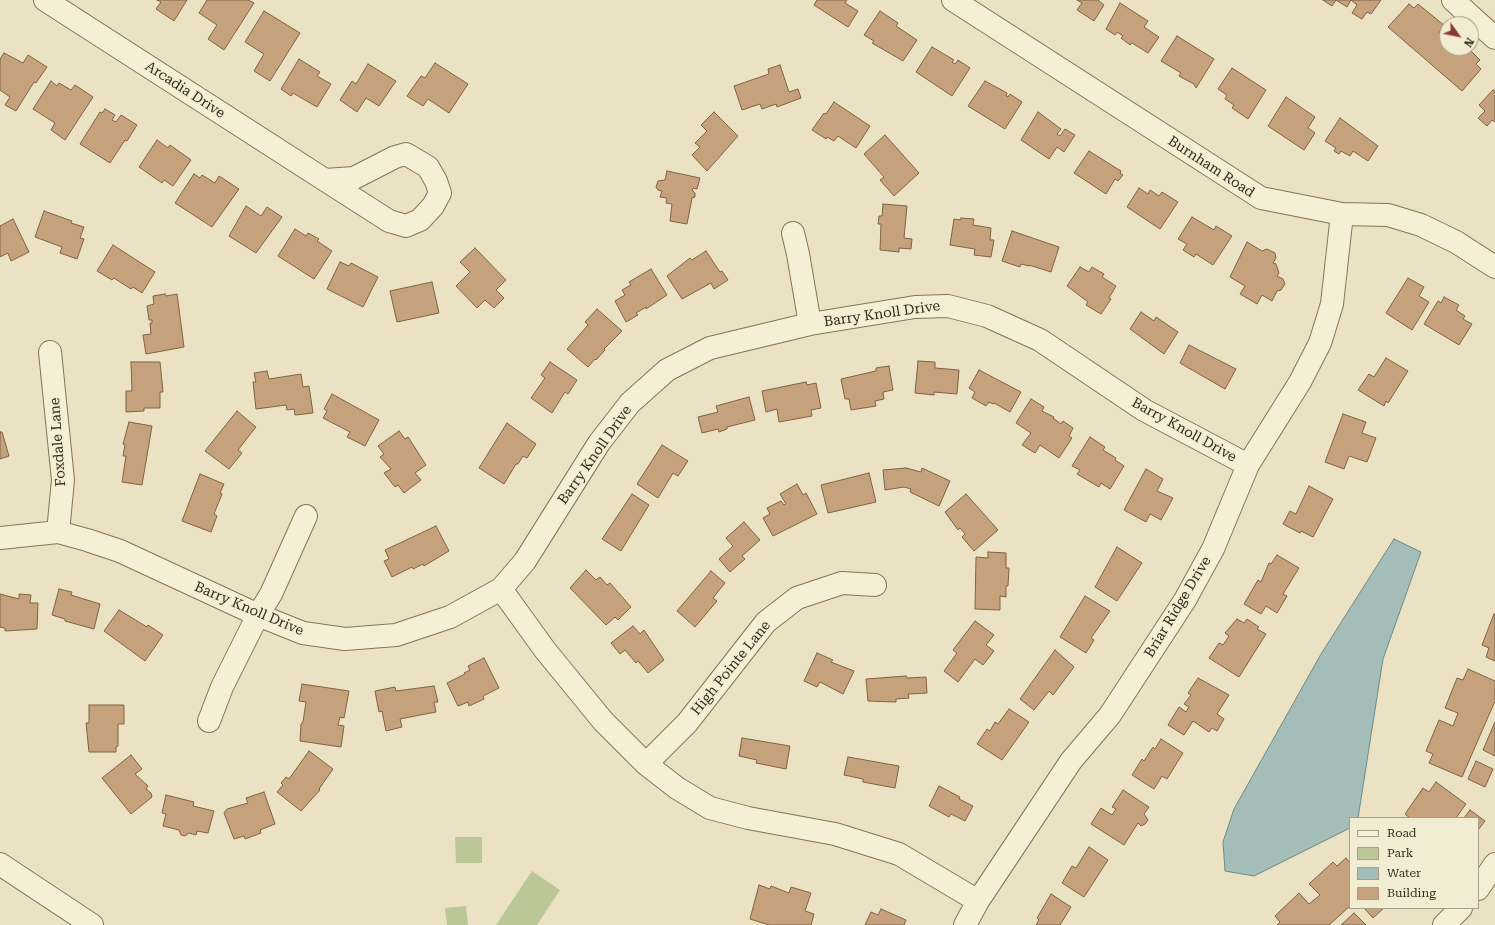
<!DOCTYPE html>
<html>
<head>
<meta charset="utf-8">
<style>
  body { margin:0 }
  #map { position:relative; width:1495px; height:925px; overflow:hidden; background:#eae2c3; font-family:"Roboto Serif",serif }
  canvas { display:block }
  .legend { position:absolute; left:1349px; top:817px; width:130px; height:92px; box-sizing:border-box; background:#f2ecd2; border:1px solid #a69f8a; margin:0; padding:5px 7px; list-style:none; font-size:12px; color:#342b1e }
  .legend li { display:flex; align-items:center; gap:8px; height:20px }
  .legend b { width:20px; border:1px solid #a69f8a }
  .north { position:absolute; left:1439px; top:16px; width:40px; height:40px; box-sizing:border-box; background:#f2ecd2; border:1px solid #a69f8a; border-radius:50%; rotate:123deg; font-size:11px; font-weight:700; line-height:16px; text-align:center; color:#342b1e }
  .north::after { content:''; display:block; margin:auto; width:14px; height:18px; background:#8c3a31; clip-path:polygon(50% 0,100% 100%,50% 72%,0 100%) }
</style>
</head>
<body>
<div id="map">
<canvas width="1495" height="925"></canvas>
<ul class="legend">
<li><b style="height:5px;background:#f5efd6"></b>Road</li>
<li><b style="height:11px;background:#bcc798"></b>Park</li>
<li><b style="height:11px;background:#a5bdb9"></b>Water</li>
<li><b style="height:11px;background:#c5a27c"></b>Building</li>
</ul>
<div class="north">N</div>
</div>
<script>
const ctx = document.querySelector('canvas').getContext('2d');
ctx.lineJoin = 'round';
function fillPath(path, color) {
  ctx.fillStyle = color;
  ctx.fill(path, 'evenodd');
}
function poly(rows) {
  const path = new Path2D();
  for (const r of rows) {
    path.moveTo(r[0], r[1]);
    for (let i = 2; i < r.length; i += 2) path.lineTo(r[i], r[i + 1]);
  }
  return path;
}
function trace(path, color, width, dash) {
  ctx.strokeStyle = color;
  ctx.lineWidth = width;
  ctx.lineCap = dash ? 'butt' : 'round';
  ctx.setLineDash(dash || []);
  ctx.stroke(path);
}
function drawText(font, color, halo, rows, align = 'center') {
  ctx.font = font + ' "Roboto Serif",serif';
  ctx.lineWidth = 3;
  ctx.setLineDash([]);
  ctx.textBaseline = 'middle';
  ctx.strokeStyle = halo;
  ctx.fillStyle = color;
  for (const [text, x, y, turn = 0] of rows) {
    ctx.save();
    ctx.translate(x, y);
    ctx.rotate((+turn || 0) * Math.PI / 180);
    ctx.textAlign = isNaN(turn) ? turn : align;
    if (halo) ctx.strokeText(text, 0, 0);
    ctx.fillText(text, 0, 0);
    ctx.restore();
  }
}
fillPath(poly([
  [455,837,482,837,482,863,456,863],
  [532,871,560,890,537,925,496,925],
  [466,906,468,925,447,925,445,908]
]), '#bcc798');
const water = poly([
  [1394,539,1421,552,1383,659,1358,818,1350,818,1350,828,1254,876,1225,871,1223,842,1234,809,1321,654,1394,539]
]);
fillPath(water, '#a5bdb9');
trace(water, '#6d8a86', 1);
const building = poly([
  [157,0,187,0,174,21,156,9,161,2,157,0],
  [207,0,248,0,254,3,224,50,208,39,217,25,199,13,207,0],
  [817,0,847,0,845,3,858,11,848,27,814,5,817,0],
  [1077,0,1098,0,1104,5,1094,21,1077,10,1082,3,1077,0],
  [1323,0,1381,0,1371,14,1367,12,1362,19,1352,13,1357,5,1351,0,1347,7,1336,0,1332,6,1323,0],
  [1120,3,1148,21,1144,27,1159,37,1148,53,1132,43,1130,45,1121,38,1123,36,1117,32,1115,35,1106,29,1120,3],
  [1409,4,1414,8,1418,4,1445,26,1439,32,1447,41,1447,48,1468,48,1480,60,1476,64,1481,69,1462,91,1388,27,1409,4],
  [264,11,300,33,270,81,254,71,264,54,245,42,264,11],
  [880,11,898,23,896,26,917,40,903,61,872,43,874,41,864,35,880,11],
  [1177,36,1214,59,1196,88,1194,84,1179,76,1181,73,1161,61,1177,36],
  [932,47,954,60,952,62,955,64,958,60,970,68,952,96,916,72,932,47],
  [4,53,23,63,28,55,47,67,36,83,34,82,16,111,5,105,10,97,0,90,0,59,4,53],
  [299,59,320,72,317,76,331,84,317,107,293,93,291,96,281,89,299,59],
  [435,63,468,84,449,113,428,99,423,106,407,96,421,76,425,78,435,63],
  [368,64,396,81,379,106,366,98,357,112,340,100,352,81,356,84,368,64],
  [780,65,789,92,798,89,801,98,777,107,776,104,762,109,760,104,742,110,734,86,769,74,768,69,780,65],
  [1232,68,1266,90,1248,119,1232,108,1234,105,1225,99,1227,95,1218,89,1232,68],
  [51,81,57,86,59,83,71,90,75,85,93,97,65,140,51,130,55,123,33,109,51,81],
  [985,81,1007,93,1006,96,1008,97,1010,94,1022,102,1005,129,968,106,985,81],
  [1493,90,1495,91,1495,122,1492,120,1487,126,1478,118,1485,111,1479,105,1493,90],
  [1286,97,1315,117,1308,128,1315,133,1304,150,1268,126,1286,97],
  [834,102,870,126,856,148,838,136,834,141,827,137,826,139,812,130,824,113,826,114,834,102],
  [105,109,115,115,112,120,116,122,121,115,137,125,127,141,125,140,110,163,80,144,100,112,102,113,105,109],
  [714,112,738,136,707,171,692,155,700,147,695,143,707,131,701,125,714,112],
  [1038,112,1061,129,1057,134,1060,136,1065,129,1075,135,1064,152,1057,147,1049,159,1021,140,1038,112],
  [1340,118,1378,146,1368,161,1353,151,1350,156,1341,151,1339,154,1334,151,1336,148,1325,141,1340,118],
  [885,135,919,173,894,196,880,180,884,177,864,154,885,135],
  [157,140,168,148,170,145,191,160,173,186,164,180,162,183,139,167,157,140],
  [1089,151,1121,171,1120,173,1123,175,1118,181,1115,179,1106,194,1074,173,1089,151],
  [667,171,700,178,697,189,693,188,692,190,695,193,695,197,692,198,687,224,670,221,672,204,666,203,667,198,660,197,662,191,658,190,656,187,658,181,665,180,667,171],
  [194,174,200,178,202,175,215,183,219,176,239,189,212,227,175,203,194,174],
  [1139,188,1148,194,1150,190,1159,196,1162,192,1178,202,1160,229,1127,207,1139,188],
  [883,204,907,206,904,238,912,239,911,249,899,248,899,252,880,250,881,224,878,224,879,216,882,216,883,204],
  [246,206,261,216,267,207,282,217,256,253,229,236,246,206],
  [44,211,72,221,71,223,84,227,80,238,84,239,77,259,60,253,62,247,35,237,44,211],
  [1192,217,1214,230,1216,226,1232,236,1213,265,1196,254,1194,257,1183,250,1187,244,1178,239,1192,217],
  [961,218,974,219,973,225,991,228,990,240,994,240,991,257,974,255,975,249,950,245,954,219,961,220,961,218],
  [13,219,29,252,11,261,8,253,0,257,0,226,13,219],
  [295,229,306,236,308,233,319,239,317,241,332,251,314,279,278,256,295,229],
  [1012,231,1059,247,1051,272,1029,265,1029,266,1021,264,1020,267,1002,261,1012,231],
  [1247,242,1262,251,1267,249,1275,253,1276,258,1273,263,1276,264,1279,273,1277,276,1283,279,1285,284,1281,290,1277,291,1272,301,1262,295,1257,304,1240,294,1245,286,1230,277,1247,242],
  [113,245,155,272,142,293,133,287,131,289,114,278,112,280,97,271,113,245],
  [475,248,506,280,496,290,504,298,494,308,485,300,477,308,456,286,470,272,460,262,475,248],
  [706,251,720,272,722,271,728,280,714,289,711,283,682,299,667,276,690,258,692,260,706,251],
  [340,262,349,266,351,263,378,277,363,307,327,289,340,262],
  [1080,267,1089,272,1092,267,1104,274,1102,277,1116,286,1109,298,1111,299,1101,314,1086,305,1088,302,1067,286,1080,267],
  [651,269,667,295,646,309,646,307,636,313,638,315,626,322,615,301,625,295,622,290,631,285,629,282,651,269],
  [1408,278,1424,287,1419,296,1429,302,1412,330,1386,313,1408,278],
  [432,282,439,313,397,322,390,291,432,282],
  [165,294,166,296,177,294,184,347,146,354,143,335,151,334,150,323,152,323,152,320,149,320,147,306,154,304,153,296,165,294],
  [1444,297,1459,305,1456,310,1465,316,1463,319,1472,324,1459,345,1424,324,1438,301,1441,303,1444,297],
  [597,309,622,331,604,349,605,350,596,360,595,359,588,367,567,349,588,325,585,322,597,309],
  [1141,312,1154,321,1156,317,1178,332,1164,354,1130,329,1141,312],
  [1189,345,1236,369,1225,389,1180,363,1189,345],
  [1386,358,1408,371,1388,403,1386,401,1384,406,1358,390,1369,374,1374,377,1386,358],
  [918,361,935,362,935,368,959,370,957,394,934,392,934,395,915,393,918,361],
  [131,362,160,362,163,392,160,392,160,408,144,408,144,411,126,412,126,391,132,391,131,362],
  [550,362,577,380,568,394,565,392,552,413,531,398,545,378,541,375,550,362],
  [889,366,893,390,883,392,884,399,875,401,876,406,851,410,849,399,845,399,841,379,876,371,876,368,889,366],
  [979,370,1021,392,1010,412,994,403,993,404,989,402,986,406,972,398,975,392,969,388,979,370],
  [267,371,269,379,301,374,303,387,309,386,313,413,295,415,294,409,287,410,286,405,256,409,253,382,256,382,254,373,267,371],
  [806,382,807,385,816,383,821,408,811,410,812,416,779,422,777,409,766,412,762,391,806,382],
  [332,394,379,420,365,446,347,437,350,432,323,418,327,411,324,409,332,394],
  [749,397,755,420,727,427,727,429,719,432,718,429,702,433,698,417,718,412,716,406,749,397],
  [1031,399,1044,407,1042,411,1054,417,1053,418,1061,424,1063,421,1073,428,1069,436,1072,438,1059,458,1040,445,1035,453,1022,445,1031,433,1016,423,1031,399],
  [237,411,256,427,238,450,242,453,229,469,205,451,237,411],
  [1343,414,1366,422,1362,433,1376,438,1367,462,1349,456,1344,469,1325,462,1343,414],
  [129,422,152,426,142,485,122,482,126,456,123,456,125,445,123,444,129,422],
  [507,423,536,444,527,458,523,456,518,464,516,464,504,484,479,468,507,423],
  [399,431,405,439,408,437,426,465,415,473,421,480,404,493,398,485,395,487,384,473,391,469,380,457,384,454,378,446,399,431],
  [0,432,2,432,9,456,0,459,0,432],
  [1090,437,1105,447,1103,450,1116,458,1115,460,1124,466,1110,489,1101,483,1099,487,1077,474,1080,470,1072,466,1090,437],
  [662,445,688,461,678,476,673,473,658,498,637,484,662,445],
  [906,468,921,472,922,468,950,481,939,506,910,492,911,489,904,487,885,490,883,470,906,468],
  [1146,469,1163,479,1157,491,1173,498,1161,520,1150,514,1146,522,1124,510,1146,469],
  [869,473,876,502,828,513,821,485,869,473],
  [200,474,224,484,220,493,222,494,214,514,217,516,211,532,182,521,200,474],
  [797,484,803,495,806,493,817,514,773,536,763,518,770,514,767,508,781,501,784,505,786,504,780,494,797,484],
  [1309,486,1333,499,1313,537,1301,531,1300,533,1283,524,1290,511,1296,514,1309,486],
  [632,494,649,505,621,551,602,539,632,494],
  [966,494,998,530,974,551,962,537,965,534,960,528,958,530,945,512,966,494],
  [744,522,760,540,742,556,745,559,730,572,719,559,733,546,726,538,744,522],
  [436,526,449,551,424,566,423,564,413,569,412,567,392,577,384,561,389,559,385,550,436,526],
  [1117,547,1142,563,1117,601,1095,587,1117,547],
  [988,552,1006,553,1006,568,1009,568,1008,586,1006,586,1006,597,1000,596,1000,610,975,609,976,557,988,558,988,552],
  [1277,555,1299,568,1283,594,1287,596,1277,613,1266,606,1261,614,1244,604,1258,580,1261,582,1269,563,1271,564,1277,555],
  [586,570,596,580,600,577,607,585,610,583,631,607,618,620,615,617,606,625,570,588,586,570],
  [711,571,725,583,713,598,717,601,695,627,677,611,711,571],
  [59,589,72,592,71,595,100,604,94,629,65,621,65,619,52,615,59,589],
  [0,594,19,599,19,594,31,595,30,603,38,603,37,629,5,631,5,628,0,627,0,594],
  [1085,596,1110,611,1091,638,1094,640,1086,653,1060,637,1085,596],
  [119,610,147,627,148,625,163,635,145,661,104,631,119,610],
  [1494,614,1495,614,1495,661,1486,657,1489,648,1482,645,1494,614],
  [1237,619,1244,623,1247,619,1259,627,1257,629,1266,634,1239,677,1209,658,1219,643,1223,645,1229,636,1225,633,1237,619],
  [975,621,994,635,986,645,994,651,983,665,975,659,958,682,944,671,957,653,953,650,975,621],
  [633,626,640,634,644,630,664,660,648,673,638,661,636,663,625,650,620,654,611,643,633,626],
  [1055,650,1074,667,1053,695,1049,691,1034,710,1020,699,1055,650],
  [817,653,833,660,831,662,854,671,843,694,820,682,817,687,804,681,817,653],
  [484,658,499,688,483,696,484,699,469,706,468,702,458,706,447,683,465,674,464,673,470,670,468,666,484,658],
  [1468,669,1495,681,1495,701,1462,777,1429,763,1433,754,1426,751,1439,720,1453,726,1458,713,1445,708,1457,678,1463,680,1468,669],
  [906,676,907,678,926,677,927,693,908,694,909,698,896,699,896,702,868,701,866,679,906,676],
  [1198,678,1229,695,1217,714,1224,719,1217,731,1212,728,1209,732,1193,721,1184,735,1168,725,1179,707,1186,712,1189,707,1184,704,1191,695,1188,693,1198,678],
  [302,684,349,691,344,718,340,717,338,725,344,726,341,747,300,741,301,724,303,722,306,702,299,701,302,684],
  [434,686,438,702,434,702,436,712,400,719,402,727,386,731,382,711,379,712,375,691,395,687,396,691,434,686],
  [89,705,124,705,124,724,118,724,118,746,116,747,116,752,89,752,86,723,89,723,89,705],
  [1009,709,1029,722,1002,760,977,744,987,729,990,731,995,722,998,724,1009,709],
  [1495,722,1495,756,1483,750,1495,722],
  [742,738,790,746,786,769,756,763,757,760,739,756,742,738],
  [1161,739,1183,753,1167,779,1162,776,1154,789,1132,775,1142,759,1144,761,1153,747,1155,749,1161,739],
  [309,751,333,769,319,789,320,790,301,811,277,792,283,785,281,783,286,777,289,779,309,751],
  [131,755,142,769,135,774,148,786,146,789,151,793,152,797,131,814,102,778,131,755],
  [848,757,899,766,895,788,863,782,863,779,844,775,848,757],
  [1476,761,1493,769,1485,787,1468,779,1476,761],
  [1436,782,1466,804,1456,818,1410,818,1405,814,1423,788,1429,792,1436,782],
  [939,786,960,797,959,799,973,806,965,821,951,814,949,817,929,806,939,786],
  [1123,790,1149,807,1144,814,1148,820,1145,824,1141,826,1138,823,1124,845,1091,824,1101,808,1112,815,1116,809,1112,807,1123,790],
  [264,792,275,824,260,830,261,833,245,839,244,836,234,839,224,813,227,809,248,803,246,798,264,792],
  [166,795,194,802,193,806,214,811,208,833,197,831,196,835,189,833,185,836,181,835,179,830,163,826,166,814,162,813,166,795],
  [1470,810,1485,821,1478,830,1478,818,1464,818,1470,810],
  [1089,847,1108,860,1084,897,1062,883,1072,866,1076,868,1089,847],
  [1346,858,1350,863,1350,906,1329,925,1277,925,1280,922,1275,916,1299,893,1309,904,1320,895,1309,884,1333,862,1337,866,1346,858],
  [759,885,770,889,771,886,789,893,791,887,811,893,805,911,814,914,811,925,769,925,750,919,759,885],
  [1051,894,1071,907,1060,925,1036,925,1039,920,1037,918,1051,894],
  [1364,908,1384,908,1373,918,1364,908],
  [881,909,906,920,904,925,865,925,871,912,878,915,881,909],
  [1354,913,1366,925,1341,925,1354,913]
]);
fillPath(building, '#c5a27c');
trace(building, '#806244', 1);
const minor = poly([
  [45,0,325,180,389,221,406,226,420,220,433,206,440,193,436,181,428,167,406,154,395,157,354,178,325,180],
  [953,0,1261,198,1342,214,1388,215,1421,225,1456,242,1495,267],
  [1453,0,1495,38],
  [793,233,798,254,810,324],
  [50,352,63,480,58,532],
  [0,538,58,532,87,540,120,551,258,615,303,633,345,639,396,635,450,617,501,589,525,561,599,443,630,403,667,370,710,348,810,324,915,307,948,306,987,316,1040,340,1144,410,1248,465],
  [501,589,545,650,603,721,646,764,677,788,710,808,748,818,835,834,899,854,978,901],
  [209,721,222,687,258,615,271,594,306,516],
  [646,764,687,723,766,622,797,598,842,583,875,585],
  [0,864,92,925],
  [1478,889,1495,864],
  [965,925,978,901,1071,761,1110,715,1185,600,1213,549,1248,465,1300,382,1320,343,1332,304,1342,214],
  [1444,925,1461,908]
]);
trace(minor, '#83755c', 24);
trace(minor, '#f5efd6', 22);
drawText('14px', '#342b1e', '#f2ecd2', [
  ["Arcadia Drive",185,90,33],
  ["Burnham Road",1211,167,33],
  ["Barry Knoll Drive",882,314,-8],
  ["Barry Knoll Drive",1184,430,29],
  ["Foxdale Lane",58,442,-94],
  ["Barry Knoll Drive",595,455,-55],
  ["Briar Ridge Drive",1178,607,-59],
  ["Barry Knoll Drive",249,609,23],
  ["High Pointe Lane",731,668,-51]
]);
</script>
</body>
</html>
